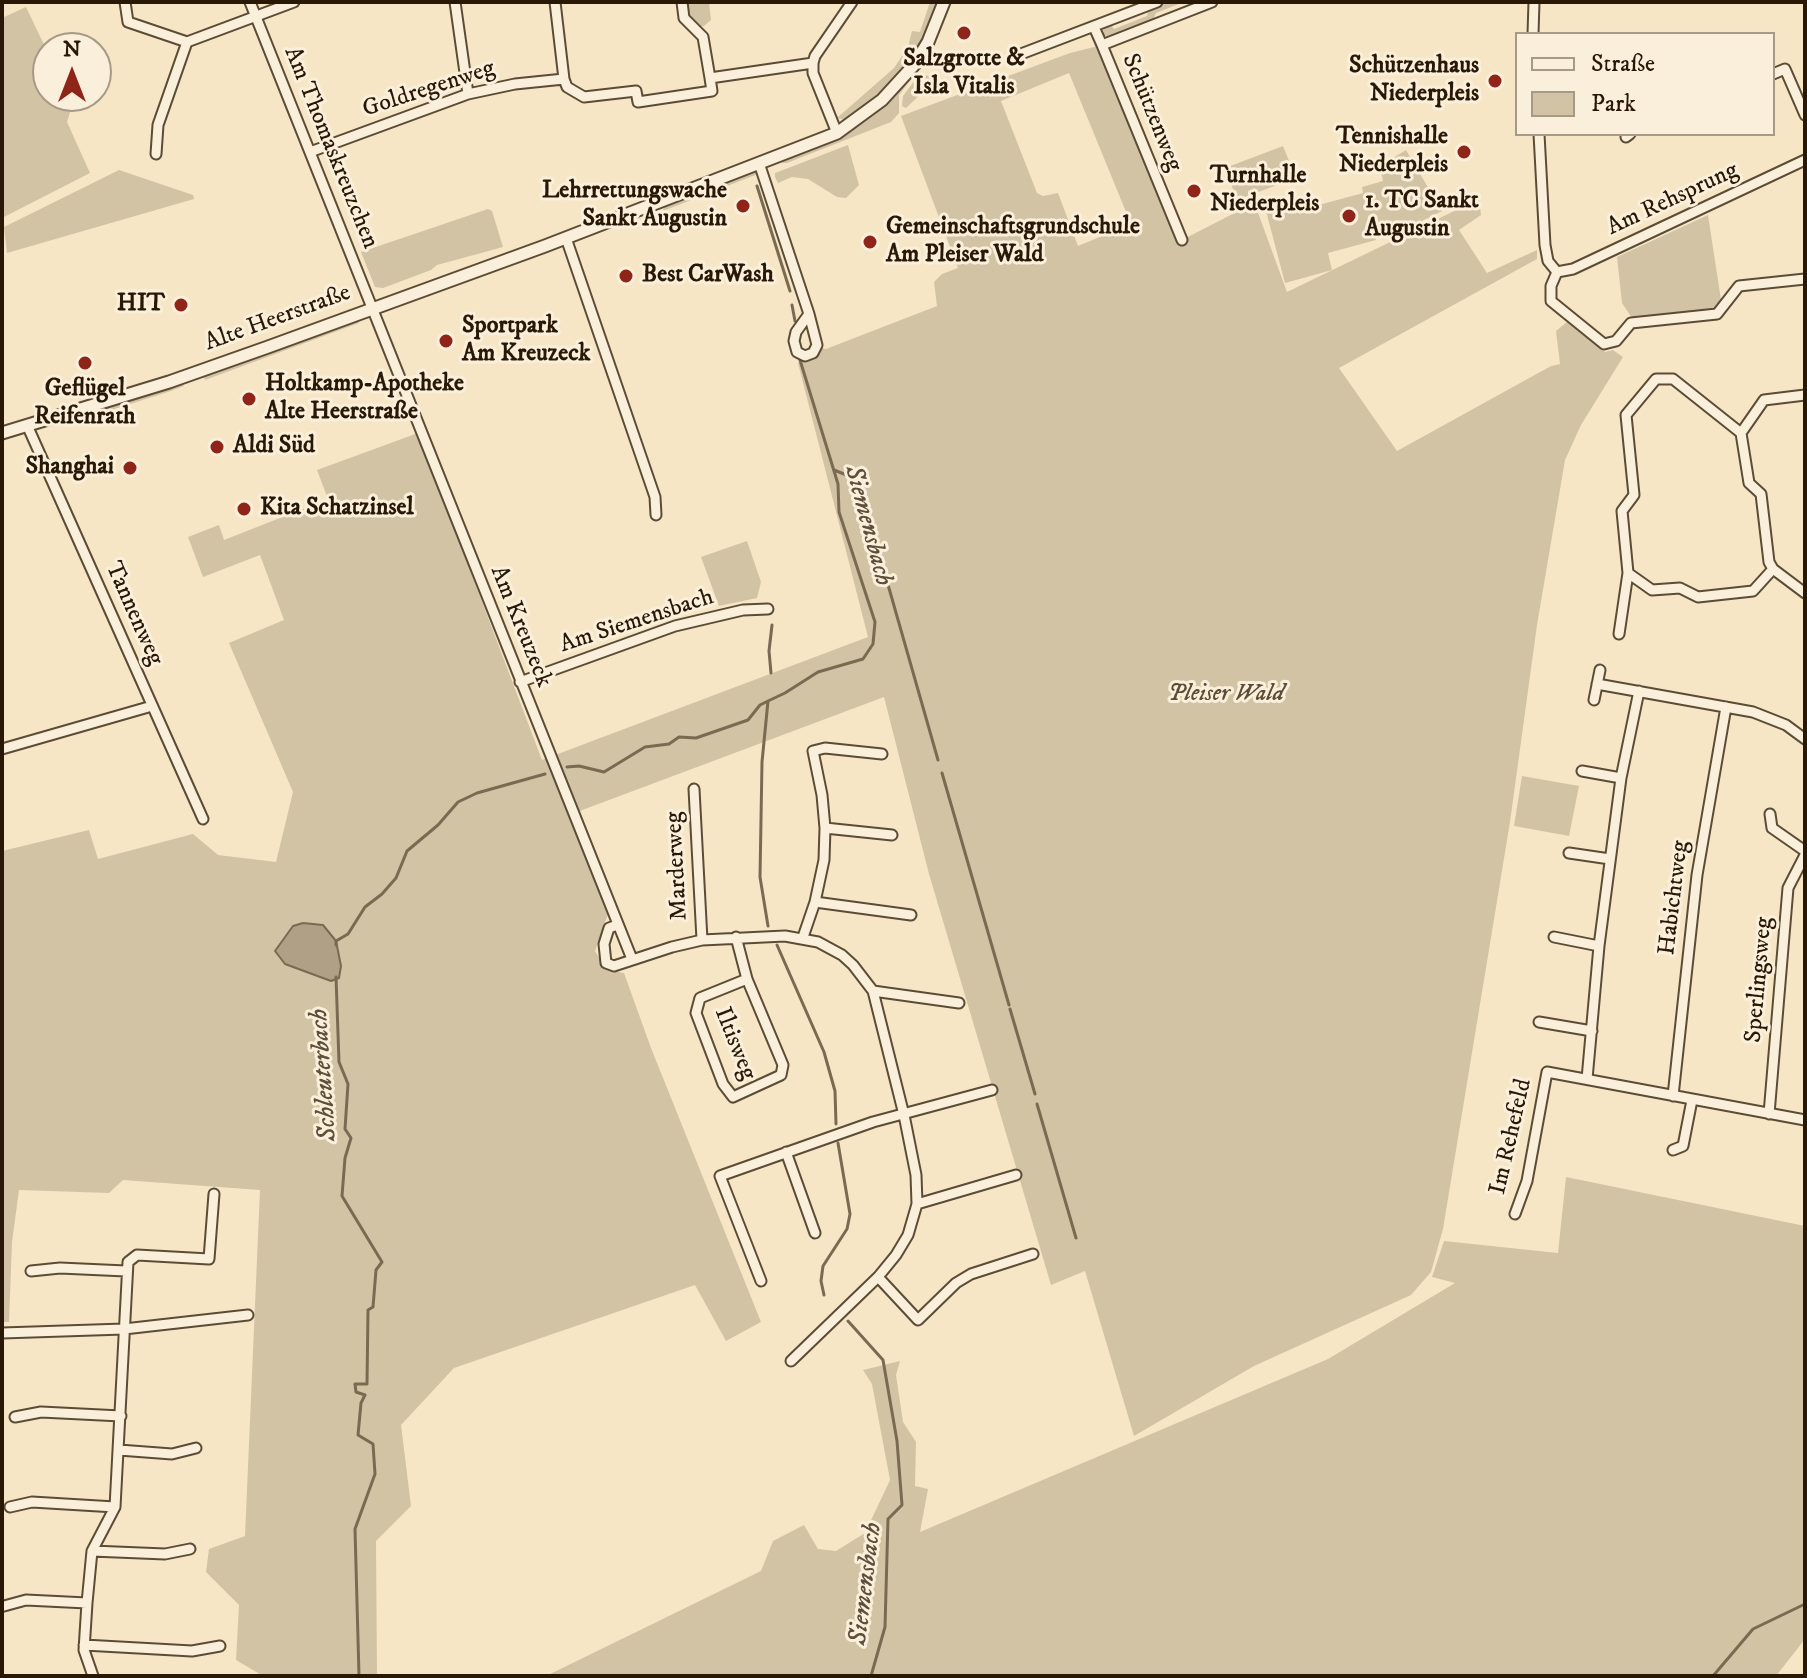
<!DOCTYPE html>
<html>
<head>
<meta charset="utf-8">
<style>
  body { margin:0 }
  #map { position:relative; width:1807px; height:1678px; overflow:hidden; background:#f6e6c6; font-family:"IM FELL DW Pica",serif }
  canvas { display:block }
  .frame { position:absolute; inset:0; border:4px solid #291806; pointer-events:none }
  .legend { position:absolute; left:1515px; top:32px; width:260px; height:104px; box-sizing:border-box; background:#f9efda; border:2px solid #a69985; margin:0; padding:10px 14px; list-style:none; font-size:24px; color:#291806 }
  .legend li { display:flex; align-items:center; gap:16px; height:40px }
  .legend b { width:40px; border:2px solid #a69985 }
  .north { position:absolute; left:32px; top:32px; width:80px; height:80px; box-sizing:border-box; background:#f9efda; border:2px solid #a69985; border-radius:50%; rotate:0deg; font-size:22px; font-weight:700; line-height:32px; text-align:center; color:#291806 }
  .north::after { content:''; display:block; margin:auto; width:28px; height:36px; background:#8f2418; clip-path:polygon(50% 0,100% 100%,50% 72%,0 100%) }
</style>
</head>
<body>
<div id="map">
<canvas width="1807" height="1678"></canvas>
<div class="frame"></div>
<ul class="legend">
<li><b style="height:10px;background:#f9efda"></b>Straße</li>
<li><b style="height:22px;background:#d3c3a5"></b>Park</li>
</ul>
<div class="north">N</div>
</div>
<script>
const ctx = document.querySelector('canvas').getContext('2d');
ctx.lineJoin = 'round';
function fillPath(path, color) {
  ctx.fillStyle = color;
  ctx.fill(path, 'evenodd');
}
function poly(rows) {
  const path = new Path2D();
  for (const r of rows) {
    path.moveTo(r[0], r[1]);
    for (let i = 2; i < r.length; i += 2) path.lineTo(r[i], r[i + 1]);
  }
  return path;
}
function trace(path, color, width, dash) {
  ctx.strokeStyle = color;
  ctx.lineWidth = width;
  ctx.lineCap = dash ? 'butt' : 'round';
  ctx.setLineDash(dash || []);
  ctx.stroke(path);
}
function drawText(font, color, halo, rows, align = 'center') {
  ctx.font = font + ' "IM FELL DW Pica",serif';
  ctx.lineWidth = 6;
  ctx.setLineDash([]);
  ctx.textBaseline = 'middle';
  ctx.strokeStyle = halo;
  ctx.fillStyle = color;
  for (const [text, x, y, turn = 0] of rows) {
    ctx.save();
    ctx.translate(x, y);
    ctx.rotate((+turn || 0) * Math.PI / 180);
    ctx.textAlign = isNaN(turn) ? turn : align;
    if (halo) ctx.strokeText(text, 0, 0);
    ctx.fillText(text, 0, 0);
    ctx.restore();
  }
}
fillPath(poly([
  [685,2,709,2,711,20,704,26,697,27,687,16],
  [930,2,939,2,930,25,907,66,871,103,845,120,837,118,894,68,908,47,912,31,920,32],
  [1164,2,1184,2,1156,13,1152,22,1110,38,1102,34,1106,25,1110,23,1114,29,1147,16,1149,8],
  [26,7,48,53,48,96,75,96,67,122,90,173,2,218,2,18],
  [1102,45,1182,240,1250,205,1257,210,1287,292,1479,199,1481,215,1459,230,1487,273,1537,250,1537,259,1339,368,1397,451,1551,366,1560,364,1556,331,1567,322,1605,352,1613,350,1623,357,1581,425,1565,460,1537,625,1510,822,1443,1229,1431,1272,1411,1295,1254,1366,1134,1436,1085,1271,1051,1285,929,874,884,697,569,815,608,914,595,951,607,970,624,973,651,1048,761,1322,726,1341,695,1285,454,1368,401,1425,411,1506,376,1541,377,1676,263,1676,236,1660,239,1605,206,1572,209,1549,245,1536,260,1190,123,1180,109,1193,19,1190,12,1242,9,1322,2,1322,2,851,89,830,98,859,193,834,218,855,276,862,293,792,229,643,284,620,260,555,203,577,188,537,219,525,224,540,328,499,317,470,418,433,542,760,868,637,798,363,818,347,826,349,937,306,934,282,942,274,958,268,901,116,1070,53],
  [1069,73,1131,224,1078,246,1058,193,1043,196,1037,193,1001,101],
  [323,925,304,970,285,964],
  [920,73,945,82,925,90,906,108,902,106,903,96],
  [915,74,899,95,899,113,891,122,787,163,782,163,781,161,818,147,854,129],
  [848,145,859,185,846,198,837,197,808,179,792,177,778,183,775,177,775,173],
  [1283,146,1296,178,1237,200,1225,168],
  [1406,150,1442,211,1422,221,1375,234,1376,240,1328,253,1332,270,1285,283,1266,211,1313,199,1315,206,1363,193,1362,187,1383,181,1380,166],
  [119,170,193,195,194,199,7,253,4,227],
  [753,171,758,174,663,211,664,207,743,176,745,172],
  [488,209,492,211,503,247,437,265,431,270,383,288,375,287,361,252],
  [1708,215,1721,300,1713,309,1632,318,1622,303,1617,257],
  [358,321,359,323,205,380,204,377],
  [183,384,184,386,168,392,61,426,60,423],
  [747,541,761,582,757,598,719,606,701,557],
  [1522,776,1579,786,1569,836,1514,826],
  [1566,1177,1805,1226,1805,1639,1776,1676,546,1676,761,1571,773,1541,804,1525,818,1549,836,1551,865,1533,890,1480,872,1384,863,1370,900,1361,896,1375,903,1422,916,1442,915,1486,928,1489,920,1532,1328,1359,1455,1283,1432,1277,1444,1241,1558,1253]
]), '#d3c3a5');
const water = poly([
  [303,923,323,925,336,941,341,966,339,978,331,981,285,964,275,951,293,926,303,923]
]);
fillPath(water, '#b0a085');
trace(water, '#7a6a52', 2);
trace(poly([
  [757,186,790,291],
  [792,305,795,321],
  [834,470,849,476],
  [857,476,938,760],
  [771,673,769,651,772,625],
  [567,767,579,766,604,772,645,747,669,744,679,737,696,738,748,720,760,705,768,701],
  [942,773,1009,1005],
  [768,926,760,877,762,762,768,701,785,693,818,672,863,659,873,644,875,622,839,512,838,484,800,360],
  [336,945,336,941,348,934,365,907,382,894,396,878,407,851,438,825,458,802,477,793,545,774],
  [777,945,824,1052,835,1091,836,1124],
  [336,977,339,1062,348,1084,345,1129,351,1138,345,1158,342,1196,382,1262,376,1270,373,1307,368,1310,367,1384,355,1384,356,1392,365,1395,361,1403,358,1435,373,1444,375,1474,355,1529,359,1676],
  [1010,1009,1035,1094],
  [1037,1104,1076,1238],
  [824,1295,821,1281,823,1266,847,1229,850,1214,838,1143],
  [848,1321,883,1360,897,1441,902,1505,888,1519,885,1627,871,1676],
  [1713,1676,1753,1629,1805,1604]
]), '#7a6a52', 3);
const minor = poly([
  [125,2,128,22,187,42,294,2],
  [250,2,632,959],
  [455,2,468,94],
  [555,2,564,79,567,87,584,97,636,91,638,102,712,91,710,78,813,63],
  [682,2,684,18,703,37,710,78],
  [1094,27,1102,45,1212,2],
  [1533,34,1534,2],
  [1102,45,1182,240],
  [1013,57,1157,2],
  [1773,74,1785,69,1805,115],
  [837,133,813,73,813,63,815,56,852,2],
  [1539,134,1545,245,1548,261,1557,272],
  [1626,137,1630,134],
  [310,152,468,94,515,84,564,79],
  [156,154,158,125,187,42],
  [759,163,809,314,817,345,813,353,805,356,797,352,794,341,796,332,809,314],
  [566,238,655,497,656,515],
  [1557,272,1551,286,1551,301,1604,344,1616,341,1631,323,1717,314,1739,286,1805,279],
  [1557,272,1573,269,1805,160],
  [1805,395,1764,400,1741,433,1749,483,1761,494,1769,562,1773,569,1805,593],
  [27,425,203,819],
  [1628,573,1652,590,1680,588,1698,597,1753,591,1773,569],
  [1619,634,1628,573,1622,511,1634,495,1626,415,1656,379,1673,379,1741,433],
  [520,682,675,626,743,610,768,609],
  [1597,684,1753,712,1786,725,1805,739],
  [1594,700,1600,670],
  [2,749,152,706],
  [1582,771,1621,778],
  [694,789,702,940],
  [1770,814,1772,828,1805,851],
  [825,828,892,835],
  [1569,853,1610,859],
  [815,902,911,915],
  [617,925,609,928,604,944,606,963,614,966,672,947,702,940,785,936,818,942,842,955,853,965,873,991,904,1115,916,1175,917,1204,908,1235,896,1255,878,1277,791,1361],
  [736,937,747,979,783,1065,781,1075,733,1097,723,1084,696,1013,700,998,747,979],
  [803,937,815,902,824,860,825,828,822,795,813,751,825,748,882,754],
  [1554,937,1599,946],
  [873,991,959,1003],
  [1539,1022,1592,1031],
  [1587,1079,1599,946,1621,778,1639,691],
  [1673,1096,1697,875,1726,707],
  [1769,1114,1788,888,1805,855],
  [1673,1150,1683,1146,1692,1100],
  [786,1152,815,1233],
  [917,1204,1016,1175],
  [1515,1214,1527,1181,1547,1072,1805,1120],
  [31,1271,60,1268,126,1271],
  [878,1277,918,1320,956,1283,971,1274,1033,1254],
  [761,1281,720,1176,873,1122,992,1090],
  [2,1333,124,1329,248,1315],
  [15,1417,41,1412,121,1416],
  [119,1450,172,1454,196,1448],
  [10,1507,32,1502,115,1507],
  [92,1551,165,1554,190,1549],
  [4,1606,26,1600,87,1603],
  [84,1645,192,1651,220,1646],
  [93,1676,84,1650,87,1603,92,1551,115,1507,128,1262,137,1255,209,1259,214,1194]
]);
const tertiary = poly([
  [2,433,169,382,268,347,545,246,837,133,882,100,914,65,928,42,944,2]
]);
trace(minor, '#5c4c36', 13);
trace(tertiary, '#5c4c36', 15);
trace(minor, '#f9efda', 9);
trace(tertiary, '#f9efda', 11);
for (const [x, y, r, color] of [
  [964,33,8,"#8f2418"],
  [1495,81,8,"#8f2418"],
  [1464,152,8,"#8f2418"],
  [1194,191,8,"#8f2418"],
  [743,206,8,"#8f2418"],
  [1349,216,8,"#8f2418"],
  [870,242,8,"#8f2418"],
  [626,276,8,"#8f2418"],
  [181,305,8,"#8f2418"],
  [446,341,8,"#8f2418"],
  [85,363,8,"#8f2418"],
  [249,399,8,"#8f2418"],
  [217,447,8,"#8f2418"],
  [130,468,8,"#8f2418"],
  [244,509,8,"#8f2418"]
]) {
  const dot = new Path2D();
  dot.arc(x, y, r, 0, 2 * Math.PI);
  ctx.fillStyle = color;
  ctx.fill(dot);
  trace(dot, '#f9efda', 3);
}
drawText('bold 24px', '#291806', '#f9efda', [
  ["Salzgrotte &",964,60,"center"],
  ["Isla Vitalis",964,88,"center"],
  ["Schützenhaus",1479,67,"right"],
  ["Niederpleis",1479,95,"right"],
  ["Tennishalle",1448,138,"right"],
  ["Niederpleis",1448,166,"right"],
  ["Turnhalle",1210,177],
  ["Niederpleis",1210,205],
  ["Lehrrettungswache",727,192,"right"],
  ["Sankt Augustin",727,220,"right"],
  ["1. TC Sankt",1365,202],
  ["Augustin",1365,230],
  ["Gemeinschaftsgrundschule",886,228],
  ["Am Pleiser Wald",886,256],
  ["Best CarWash",642,276],
  ["HIT",165,305,"right"],
  ["Sportpark",462,327],
  ["Am Kreuzeck",462,355],
  ["Holtkamp-Apotheke",265,385],
  ["Alte Heerstraße",265,413],
  ["Geflügel",85,390,"center"],
  ["Reifenrath",85,418,"center"],
  ["Aldi Süd",233,447],
  ["Shanghai",114,468,"right"],
  ["Kita Schatzinsel",260,509]
], 'left');
drawText('24px', '#291806', '#f9efda', [
  ["Goldregenweg",429,90,-18],
  ["Schützenweg",1151,113,68],
  ["Am Thomaskreuzchen",330,148,68],
  ["Am Rehsprung",1673,200,-25],
  ["Alte Heerstraße",278,319,-20],
  ["Tannenweg",133,614,66],
  ["Am Siemensbach",637,622,-18],
  ["Am Kreuzeck",520,627,68],
  ["Marderweg",678,866,-93],
  ["Habichtweg",1675,898,-83],
  ["Sperlingsweg",1760,980,-85],
  ["Iltisweg",734,1044,68],
  ["Im Rehefeld",1512,1137,-77]
]);
drawText('italic 24px', '#5c4b36', '#f9efda', [
  ["Pleiser Wald",1226,695]
]);
drawText('italic 26px', '#5f4e39', '#f9efda', [
  ["Siemensbach",867,526,75],
  ["Schleuterbach",325,1075,-94],
  ["Siemensbach",867,1584,-83]
]);
</script>
</body>
</html>
